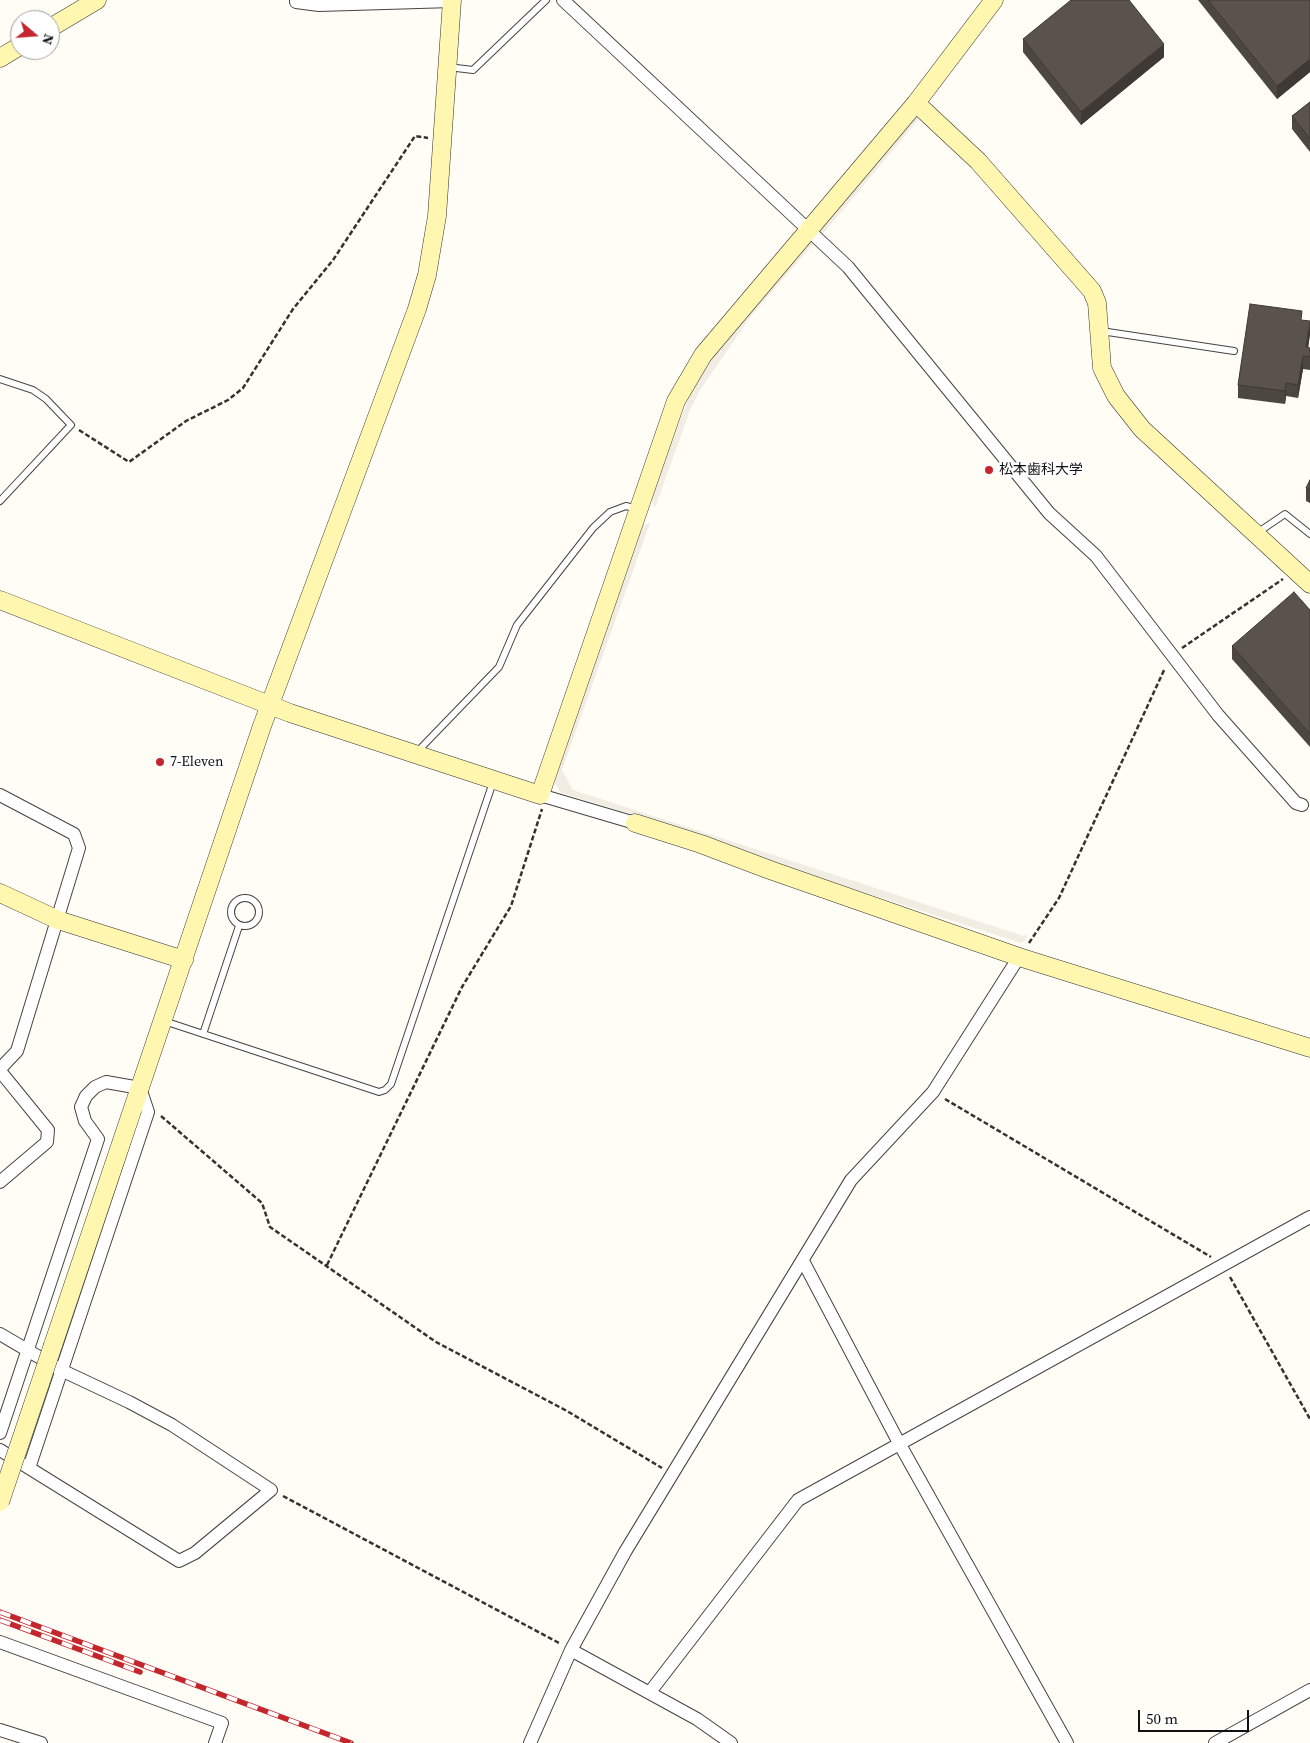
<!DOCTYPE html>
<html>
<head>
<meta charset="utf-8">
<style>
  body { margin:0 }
  #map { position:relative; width:1310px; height:1743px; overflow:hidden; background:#fffdf5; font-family:"Source Serif 4",serif }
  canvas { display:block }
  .north { position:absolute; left:10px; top:10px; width:50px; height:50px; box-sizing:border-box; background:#fff; border:1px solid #a0a0a0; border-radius:50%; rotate:108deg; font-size:14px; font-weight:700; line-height:20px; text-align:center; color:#111 }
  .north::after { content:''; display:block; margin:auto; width:18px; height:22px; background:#c4262e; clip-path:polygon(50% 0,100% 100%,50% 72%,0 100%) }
  .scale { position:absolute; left:1138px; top:1710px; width:111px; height:22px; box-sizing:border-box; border:2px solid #111; border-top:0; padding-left:6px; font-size:15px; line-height:18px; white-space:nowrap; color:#111; -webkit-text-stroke:4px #fff; paint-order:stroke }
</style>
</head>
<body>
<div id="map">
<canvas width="1310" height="1743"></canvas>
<div class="north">N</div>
<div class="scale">50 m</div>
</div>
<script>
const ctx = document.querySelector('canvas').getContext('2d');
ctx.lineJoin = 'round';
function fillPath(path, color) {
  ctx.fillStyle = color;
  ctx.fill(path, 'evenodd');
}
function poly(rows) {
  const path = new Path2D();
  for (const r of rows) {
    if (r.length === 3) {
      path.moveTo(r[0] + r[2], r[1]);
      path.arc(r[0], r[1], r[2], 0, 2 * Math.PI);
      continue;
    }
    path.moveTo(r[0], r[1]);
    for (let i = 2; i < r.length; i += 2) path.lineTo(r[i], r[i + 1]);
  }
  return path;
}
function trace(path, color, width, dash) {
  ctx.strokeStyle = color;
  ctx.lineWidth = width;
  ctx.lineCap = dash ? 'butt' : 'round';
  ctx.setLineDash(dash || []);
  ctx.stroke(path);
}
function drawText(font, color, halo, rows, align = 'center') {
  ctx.font = font + ' "Source Serif 4","Noto Sans JP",serif';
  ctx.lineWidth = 5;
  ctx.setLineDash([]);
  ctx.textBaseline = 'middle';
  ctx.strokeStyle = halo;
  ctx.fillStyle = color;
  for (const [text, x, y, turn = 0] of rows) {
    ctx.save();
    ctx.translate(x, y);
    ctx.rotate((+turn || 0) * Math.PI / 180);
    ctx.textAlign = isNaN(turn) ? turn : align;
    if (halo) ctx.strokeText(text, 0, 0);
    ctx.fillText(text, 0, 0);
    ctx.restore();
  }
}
fillPath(poly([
  [914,115,919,119,821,236,817,232],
  [809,239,815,242,751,316,700,390,690,410,655,508,651,500,681,417,696,382,712,358],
  [650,523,562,770,573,790,1011,932,1024,936,1028,933,1025,941,1021,943,773,863,693,832,561,793,553,780,641,526]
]), '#f1ede2');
const lane = poly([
  [448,67,473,70,546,0],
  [1101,331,1234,351],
  [0,379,33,390,46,399,71,425,0,501],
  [1257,533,1285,514,1310,534],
  [417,752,499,667,517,625,593,528,610,512,626,506,638,509],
  [245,912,14],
  [164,1021,379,1092,385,1090,391,1084,493,782],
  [203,1034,239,926]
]);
const street = poly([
  [296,0,296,2,319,5,452,1],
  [563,0,848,267,1049,513,1096,556,1218,715,1296,803,1302,805],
  [0,795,74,834,79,848,17,1051,0,1069],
  [540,795,635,823],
  [0,1071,48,1130,47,1142,0,1182],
  [803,1261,899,1443,1067,1743],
  [0,1334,61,1370,129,1402,172,1425,271,1490,195,1553,179,1561,0,1450],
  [0,1433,98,1139,85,1121,81,1107,86,1096,95,1087,106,1082,140,1088,148,1112,29,1468],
  [0,1642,222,1723,215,1743],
  [571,1650,697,1719,731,1743],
  [650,1692,798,1500,1310,1217],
  [0,1730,41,1743],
  [530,1743,571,1650,625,1552,851,1180,933,1092,1019,957],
  [1215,1743,1310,1690]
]);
const secondary = poly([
  [50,28,97,0],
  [0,58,20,46],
  [916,103,978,161,1092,291,1097,303,1102,368,1116,396,1142,429,1310,584],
  [0,600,290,713,540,795,676,401,703,355,916,103,994,0],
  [635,823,701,844,770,870,1019,957,1310,1048],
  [0,893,58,920,184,960],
  [53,1345,262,726,417,309,427,275,437,216,452,0]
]);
trace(lane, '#444', 8);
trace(street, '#444', 14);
trace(secondary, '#333', 19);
trace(poly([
  [79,430,129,462,186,421,228,400,243,388,293,309,333,260,415,136,428,138],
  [1182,648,1283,579],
  [1029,943,1059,898,1165,668],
  [945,1099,1211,1257],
  [161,1116,262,1203,270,1227,436,1342,567,1411,662,1468],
  [327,1265,462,987,511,906,542,809],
  [1230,1277,1310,1419],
  [283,1496,561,1644]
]), '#333', 2.5, [5, 2.5]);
trace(lane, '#fff', 6);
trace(street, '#fff', 12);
trace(secondary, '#fff6b0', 18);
const rail = poly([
  [0,1612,351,1743],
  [0,1620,140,1672]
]);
trace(rail, '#c4262e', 5.5);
trace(rail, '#fff', 4, [11]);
const secondaryBridge = poly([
  [0,1502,53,1345]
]);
trace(secondaryBridge, '#333', 19, []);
trace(secondaryBridge, '#fff6b0', 18);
fillPath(poly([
  [1198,0,1310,0,1310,72,1277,99],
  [1023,39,1164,57,1081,125,1023,52],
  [1310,102,1310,152,1292,129,1292,116],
  [1302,320,1310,334,1308,348,1310,348,1310,370,1303,369,1298,398,1286,396,1285,404,1238,398,1238,385],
  [1310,480,1310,503,1306,501,1306,488],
  [1310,610,1310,747,1232,659,1232,646]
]), '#4d4742');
fillPath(poly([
  [1164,44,1164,57,1081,125,1081,112],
  [1310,59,1310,72,1277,99,1277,86],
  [1310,321,1310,334,1307,356,1306,347],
  [1303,356,1303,369,1298,398,1298,385],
  [1286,383,1286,396,1285,404,1285,391]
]), '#3f3936');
const building = poly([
  [1071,0,1129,0,1164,44,1081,112,1023,39,1071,0],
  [1208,0,1310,0,1310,59,1277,86,1208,0],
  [1310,102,1310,139,1292,116,1310,102],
  [1250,304,1302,311,1301,320,1310,321,1306,347,1310,348,1310,357,1303,356,1298,385,1286,383,1285,391,1238,385,1250,304],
  [1310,480,1310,490,1306,488,1310,480],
  [1294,592,1310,610,1310,734,1232,646,1294,592]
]);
fillPath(building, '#5a524d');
trace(building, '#3f3936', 1);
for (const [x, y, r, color] of [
  [989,470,5,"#c4262e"],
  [160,762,5,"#c4262e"]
]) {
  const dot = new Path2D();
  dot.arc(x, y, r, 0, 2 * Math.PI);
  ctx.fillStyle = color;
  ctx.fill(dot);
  trace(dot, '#fff', 2);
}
drawText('14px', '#111', '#fff', [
  ["松本歯科大学",999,470],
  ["7-Eleven",170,762]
], 'left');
</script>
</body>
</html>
